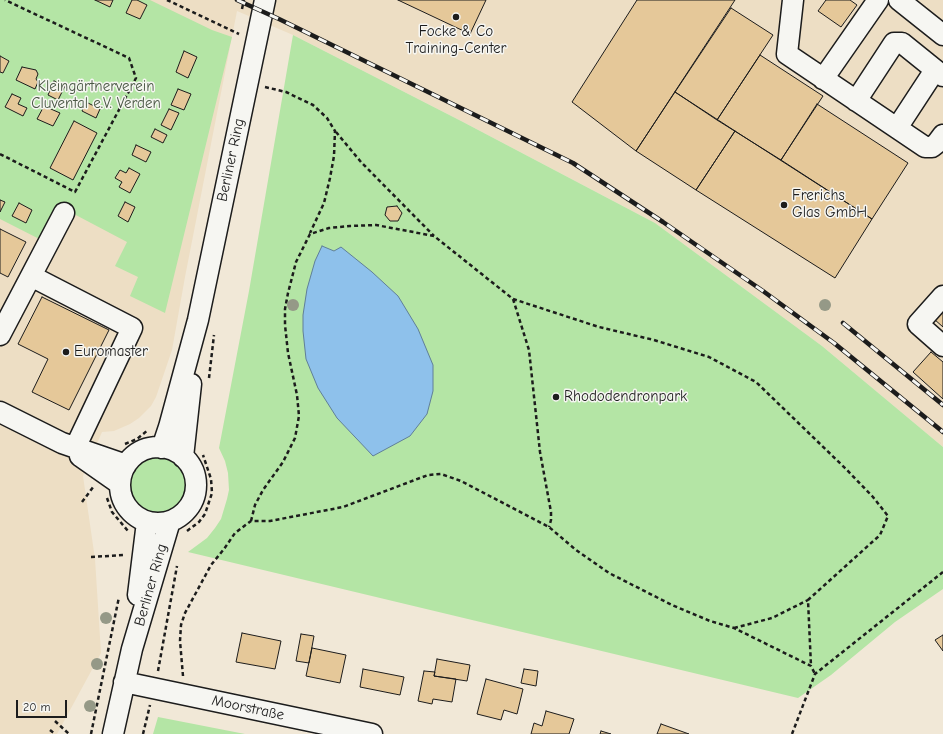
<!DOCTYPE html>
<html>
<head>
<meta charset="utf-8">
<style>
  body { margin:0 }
  #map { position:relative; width:943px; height:734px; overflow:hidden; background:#f1e8d7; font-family:"Comic Neue",sans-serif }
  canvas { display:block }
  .scale { position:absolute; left:16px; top:700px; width:51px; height:18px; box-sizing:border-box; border:2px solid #1c1c1c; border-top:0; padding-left:5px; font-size:12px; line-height:14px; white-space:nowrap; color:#1c1c1c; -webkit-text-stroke:3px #f6f6f2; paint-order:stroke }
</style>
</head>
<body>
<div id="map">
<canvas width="943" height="734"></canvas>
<div class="scale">20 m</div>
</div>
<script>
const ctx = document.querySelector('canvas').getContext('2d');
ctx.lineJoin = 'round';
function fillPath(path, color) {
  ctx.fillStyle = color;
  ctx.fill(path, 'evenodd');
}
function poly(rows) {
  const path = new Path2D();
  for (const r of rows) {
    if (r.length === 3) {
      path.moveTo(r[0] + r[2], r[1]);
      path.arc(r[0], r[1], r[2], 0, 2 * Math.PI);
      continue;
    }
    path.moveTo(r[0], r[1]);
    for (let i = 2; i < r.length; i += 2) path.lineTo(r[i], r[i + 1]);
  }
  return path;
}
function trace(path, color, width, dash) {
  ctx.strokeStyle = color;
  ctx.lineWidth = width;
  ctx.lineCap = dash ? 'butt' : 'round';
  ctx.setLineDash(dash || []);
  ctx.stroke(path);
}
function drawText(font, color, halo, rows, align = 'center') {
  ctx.font = font + ' "Comic Neue",sans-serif';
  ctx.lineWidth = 3;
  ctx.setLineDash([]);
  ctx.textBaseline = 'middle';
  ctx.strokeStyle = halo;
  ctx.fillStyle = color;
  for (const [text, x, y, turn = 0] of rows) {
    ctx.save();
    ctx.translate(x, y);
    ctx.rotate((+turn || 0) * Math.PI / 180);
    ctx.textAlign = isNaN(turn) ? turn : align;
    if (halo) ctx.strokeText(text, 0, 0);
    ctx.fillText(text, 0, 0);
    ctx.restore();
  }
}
fillPath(poly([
  [0,0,943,0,943,447,822,346,655,223,463,122,293,35,237,11,185,277,172,350,156,397,151,406,139,418,130,424,114,431,102,432,83,476,95,559,101,653,57,734,0,734]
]), '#eddec4');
fillPath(poly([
  [0,0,150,0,212,30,232,37,165,313,130,296,138,277,115,266,127,242,72,213,55,247,0,219],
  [293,35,463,122,655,223,822,346,943,447,943,589,895,622,831,675,798,698,188,552,207,538,215,528,221,519,227,499,229,490,228,473,225,461,219,448,249,291],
  [158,485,33],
  [158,717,245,734,153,734]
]), '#b4e5a5');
const water = poly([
  [322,246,334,251,341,247,372,272,398,296,418,329,433,365,433,391,427,414,410,436,373,456,337,418,318,388,306,359,303,331,303,315,307,289,315,261,322,246]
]);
fillPath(water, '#8ec1eb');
trace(water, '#607f98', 1);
const building = poly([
  [95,0,113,0,110,7,95,0],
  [132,0,137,0,147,5,140,19,126,13,132,0],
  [398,0,486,0,470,34,398,0],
  [637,0,735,0,636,151,572,102,637,0],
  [826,0,850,0,857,5,841,27,818,11,826,0],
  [731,8,773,35,717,120,675,92,731,8],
  [184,51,197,57,188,78,176,72,184,51],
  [760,55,823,96,781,160,717,120,760,55],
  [0,56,9,61,3,73,0,72,0,56],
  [22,67,36,70,38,74,36,79,38,82,35,89,16,80,22,67],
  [54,81,65,86,58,100,48,95,54,81],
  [178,89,191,94,184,110,171,105,178,89],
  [675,92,735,131,696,190,636,151,675,92],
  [12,94,21,98,18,104,27,108,23,116,5,107,12,94],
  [86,102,100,109,96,118,82,111,86,102],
  [817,104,908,163,872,219,781,160,817,104],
  [44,106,60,113,53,126,37,119,44,106],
  [169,109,179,113,171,130,161,125,169,109],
  [74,121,97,133,73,180,50,168,74,121],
  [155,129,167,135,163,143,151,137,155,129],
  [735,131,872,219,835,278,696,190,735,131],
  [136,145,151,152,146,162,132,155,136,145],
  [129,168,140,174,130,193,119,187,122,182,115,178,120,170,126,173,129,168],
  [0,200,5,202,0,212,0,200],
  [125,202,135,207,128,222,118,216,125,202],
  [19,203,32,210,26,223,12,216,19,203],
  [397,206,402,213,398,221,390,221,385,215,387,207,397,206],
  [0,229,26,242,8,277,0,273,0,229],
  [42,297,109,330,69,410,32,392,48,359,18,344,42,297],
  [943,309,943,327,934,319,943,309],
  [931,352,943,362,943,399,913,372,931,352],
  [242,633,281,641,275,669,236,662,242,633],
  [301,634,314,636,309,663,296,661,301,634],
  [943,635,943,651,935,640,943,635],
  [312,648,346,655,340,683,306,676,312,648],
  [437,659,470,665,467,681,434,676,437,659],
  [363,669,404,677,400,695,360,687,363,669],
  [524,669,538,671,536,686,521,683,524,669],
  [424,671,435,672,434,676,456,679,452,702,433,699,432,704,418,701,424,671],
  [486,679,523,689,517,714,504,710,501,720,477,714,486,679],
  [546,711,574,719,569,734,531,734,534,723,542,726,546,711],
  [661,724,689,734,657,734,661,724],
  [601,731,611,734,600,734,601,731]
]);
fillPath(building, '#e5c899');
trace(building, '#1c1c1c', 1);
const minor = poly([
  [793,0,787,54,925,147,932,147,937,143,943,135],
  [899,0,943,35],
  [823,79,878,0],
  [856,101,894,43,902,43,943,76],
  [897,128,935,70],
  [31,276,132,328,75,448],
  [943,296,918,324,943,346],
  [0,335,64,213],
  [0,412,62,443,126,465],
  [158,485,38],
  [162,448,169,427,198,320,265,0],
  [80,456,120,484],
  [183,457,191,384],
  [138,595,147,522],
  [124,682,372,734],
  [113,734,132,649,170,521]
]);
trace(minor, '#1c1c1c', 23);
trace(poly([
  [167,0,239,34],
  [242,9,244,0],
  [265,87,286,92,313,105,327,118,335,131,334,156,330,178,324,203,310,233],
  [336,132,361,162,434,236],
  [0,154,75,192,136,78,129,58,5,0],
  [513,299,529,350,540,452,551,512,551,520,549,527],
  [209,378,214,335],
  [125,444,137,439,148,430],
  [107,498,112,512,128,531],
  [82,502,94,486],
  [251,521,255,505,263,490,283,462,295,438,299,416,297,395,288,353,285,325,285,309,288,293,296,262,310,234,329,228,350,226,376,225,434,236,513,299,599,327,654,340,709,357,756,382,846,469,873,497,888,516,880,535,808,600,811,666],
  [187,531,199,522,205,514,212,493,211,479,203,455],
  [91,557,125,555],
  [734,628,772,618,808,600],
  [158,671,177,566],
  [183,676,180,641,181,625,185,613,211,565,224,549,235,533,251,521,270,521,343,507,428,475,441,474,461,481,549,527,576,550,609,573,672,605,710,621,734,628,811,666,815,674],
  [55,721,69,734],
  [50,730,55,734],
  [91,734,119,597],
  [143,734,150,705],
  [792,734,815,674,943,572]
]), '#1c1c1c', 2.5, [4, 3]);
trace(minor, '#f6f6f2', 20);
const rail = poly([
  [237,0,279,19,573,163,663,222,763,291,834,343,943,432],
  [843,323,943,405]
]);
trace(rail, '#1c1c1c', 4.5);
trace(rail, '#f6f6f2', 3, [9]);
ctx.fillStyle = '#959987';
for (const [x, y] of [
  [293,305],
  [825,305],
  [106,618],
  [97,664],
  [90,706]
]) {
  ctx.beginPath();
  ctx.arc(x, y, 6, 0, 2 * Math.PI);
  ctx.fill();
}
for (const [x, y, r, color] of [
  [456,17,4,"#1c1c1c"],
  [784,205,4,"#1c1c1c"],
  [66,352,4,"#1c1c1c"],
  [556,397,4,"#1c1c1c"]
]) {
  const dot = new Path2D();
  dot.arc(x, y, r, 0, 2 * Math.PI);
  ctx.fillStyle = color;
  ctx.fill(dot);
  trace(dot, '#f6f6f2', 1.5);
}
drawText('15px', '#1c1c1c', '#f6f6f2', [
  ["Focke & Co",456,32,"center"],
  ["Training-Center",456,49,"center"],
  ["Frerichs",792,196],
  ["Glas GmbH",792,213],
  ["Euromaster",74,352],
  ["Rhododendronpark",564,397]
], 'left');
drawText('15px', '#4a5845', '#f6f6f2', [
  ["Kleingärtnerverein",96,87],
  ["Cluvental e.V. Verden",96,104]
]);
drawText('15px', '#1c1c1c', '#f6f6f2', [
  ["Berliner Ring",231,160,-78],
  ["Berliner Ring",151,585,-74],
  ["Moorstraße",248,708,12]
]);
</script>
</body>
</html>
